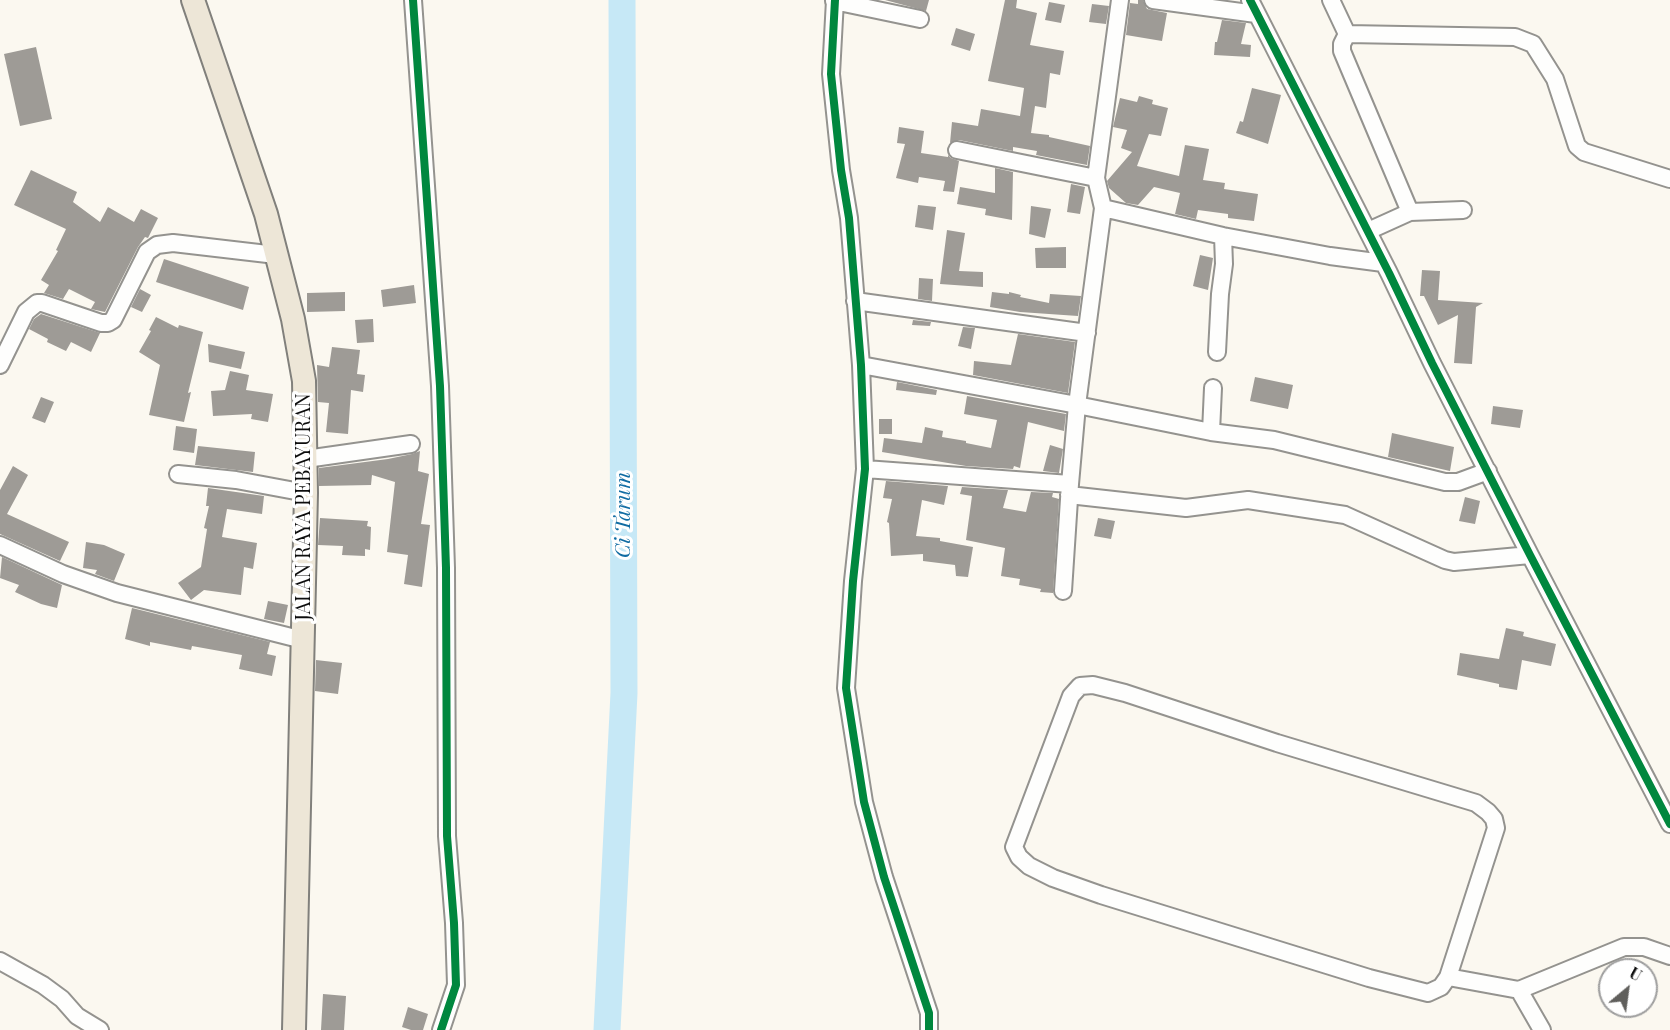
<!DOCTYPE html>
<html>
<head>
<meta charset="utf-8">
<style>
  body { margin:0 }
  #map { position:relative; width:1670px; height:1030px; overflow:hidden; background:#fbf8f0; font-family:"Playfair Display",serif }
  canvas { display:block }
  .north { position:absolute; left:1598px; top:958px; width:60px; height:60px; box-sizing:border-box; background:#fff; border:2px solid #9e9e9e; border-radius:50%; rotate:29deg; font-size:16px; font-weight:700; line-height:24px; text-align:center; color:#0d0d0d }
  .north::after { content:''; display:block; margin:auto; width:21px; height:27px; background:#605f5c; clip-path:polygon(50% 0,100% 100%,50% 72%,0 100%) }
</style>
</head>
<body>
<div id="map">
<canvas width="1670" height="1030"></canvas>
<div class="north">U</div>
</div>
<script>
const ctx = document.querySelector('canvas').getContext('2d');
ctx.lineJoin = 'round';
function poly(rows) {
  const path = new Path2D();
  for (const r of rows) {
    path.moveTo(r[0], r[1]);
    for (let i = 2; i < r.length; i += 2) path.lineTo(r[i], r[i + 1]);
  }
  return path;
}
function trace(path, color, width, dash) {
  ctx.strokeStyle = color;
  ctx.lineWidth = width;
  ctx.lineCap = dash ? 'butt' : 'round';
  ctx.setLineDash(dash || []);
  ctx.stroke(path);
}
function fillPath(path, color) {
  ctx.fillStyle = color;
  ctx.fill(path, 'evenodd');
}
function drawText(font, color, halo, rows, align = 'center') {
  ctx.font = font + ' "Playfair Display",serif';
  ctx.lineWidth = 6;
  ctx.setLineDash([]);
  ctx.textBaseline = 'middle';
  ctx.strokeStyle = halo;
  ctx.fillStyle = color;
  for (const [text, x, y, turn = 0] of rows) {
    ctx.save();
    ctx.translate(x, y);
    ctx.rotate((+turn || 0) * Math.PI / 180);
    ctx.textAlign = isNaN(turn) ? turn : align;
    if (halo) ctx.strokeText(text, 0, 0);
    ctx.fillText(text, 0, 0);
    ctx.restore();
  }
}
trace(poly([
  [607,1030,624,693,622,0]
]), '#c6e8f6', 27);
fillPath(poly([
  [885,0,929,0,926,11],
  [1005,0,1017,0,1016,8,1037,13,1030,45,1064,51,1060,75,1050,73,1046,108,1035,106,1031,133,1049,135,1049,137,1090,146,1087,165,1036,155,1037,151,1013,147,1013,151,959,140,950,143,952,122,978,126,981,109,1020,116,1024,88,988,81],
  [1138,0,1143,0,1147,9,1167,13,1162,41,1126,35,1130,3,1138,4],
  [1049,2,1065,5,1061,23,1045,20],
  [1092,4,1109,6,1106,24,1089,22],
  [1222,20,1246,23,1241,44,1251,45,1250,57,1214,55,1215,42,1217,42],
  [956,28,975,34,970,51,951,45],
  [36,47,52,119,20,126,4,54],
  [1252,88,1281,95,1268,144,1236,133,1240,121,1243,122],
  [1139,96,1153,100,1152,104,1168,108,1161,136,1149,134,1137,166,1179,176,1185,145,1209,149,1203,180,1225,183,1224,189,1258,194,1254,221,1228,218,1228,214,1198,210,1196,219,1175,214,1180,193,1154,187,1138,205,1126,203,1109,188,1107,181,1132,152,1121,148,1127,130,1113,127,1120,98,1137,102],
  [899,127,924,131,921,153,948,157,948,155,951,158,959,161,954,192,943,191,945,181,919,177,918,183,896,178,905,144,897,143],
  [995,168,1013,172,1012,220,985,215,986,209,957,204,960,187,995,193],
  [31,170,77,192,73,202,100,222,108,207,134,222,141,209,158,218,148,238,145,237,138,247,105,312,91,309,95,302,69,289,63,299,44,293,49,285,41,280,58,251,56,250,66,229,14,205],
  [1071,184,1085,187,1080,214,1067,212],
  [918,205,936,207,933,230,915,227],
  [1031,206,1051,209,1045,238,1029,234],
  [947,230,965,233,959,271,983,272,983,287,940,284],
  [1066,247,1066,268,1036,268,1035,248],
  [1200,255,1213,258,1208,290,1193,286],
  [164,259,249,287,243,310,156,282],
  [1422,270,1440,271,1438,300,1483,303,1476,307,1472,364,1454,363,1458,315,1438,325,1424,296,1420,296],
  [919,278,933,279,932,301,918,299],
  [414,285,416,303,383,307,381,290],
  [140,289,151,295,142,312,131,307],
  [345,292,345,311,307,312,307,293],
  [992,292,1009,294,1009,292,1021,295,1020,297,1049,303,1050,294,1081,296,1078,316,1020,312,990,307],
  [41,314,100,333,91,352,71,342,66,351,47,342,48,339,29,329,34,319],
  [156,317,178,328,179,325,203,332,188,393,191,392,184,422,149,415,160,365,139,352,151,331,149,330],
  [373,319,374,342,357,343,355,320],
  [913,320,931,322,930,326,912,325],
  [963,327,975,328,971,349,958,346],
  [1018,334,1075,342,1068,393,973,375,974,361,1011,365],
  [208,344,245,352,241,369,209,362],
  [332,347,360,350,357,374,365,375,363,392,351,390,348,434,326,432,329,403,318,402,317,365,329,367],
  [230,371,249,375,246,390,273,394,268,422,251,419,252,414,213,416,211,391,225,390],
  [1255,377,1293,385,1288,409,1250,401],
  [897,382,937,390,936,395,896,390],
  [967,396,1066,414,1064,431,1028,422,1020,468,1014,466,1013,469,966,466,882,452,884,438,922,443,925,427,943,431,942,437,966,441,966,443,991,448,997,420,964,414],
  [41,397,54,402,45,423,32,418],
  [1493,406,1523,410,1520,428,1491,424],
  [879,419,892,419,892,434,879,434],
  [176,426,197,429,194,453,173,450],
  [1392,433,1454,447,1450,471,1388,457],
  [1050,445,1063,449,1059,473,1043,471],
  [198,446,255,452,253,472,195,465],
  [420,451,418,471,429,474,421,524,430,525,422,587,404,584,408,555,387,552,395,482,372,475,371,485,319,486,319,468,388,459,412,454],
  [13,466,28,475,7,514,69,542,60,561,0,534,0,490],
  [886,481,948,486,944,505,922,500,916,536,940,538,940,541,973,547,968,577,956,576,955,565,923,561,923,554,891,556,889,523,887,522,892,499,883,498],
  [962,487,1008,490,1003,508,1026,512,1031,492,1053,493,1052,497,1059,499,1053,593,1040,592,1041,589,1019,585,1020,579,1001,576,1005,548,966,540,972,496,960,494],
  [208,488,264,496,262,514,227,509,222,537,257,543,253,569,244,567,241,595,204,590,191,600,178,583,201,567,207,529,204,528,209,506,206,506],
  [1465,497,1480,501,1475,524,1459,521],
  [320,518,368,521,367,526,371,527,370,550,365,549,365,556,342,555,343,546,318,545],
  [1098,518,1115,521,1111,539,1094,536],
  [86,542,104,545,125,554,114,581,95,574,97,570,83,568],
  [2,557,62,585,57,608,41,604,15,592,19,585,0,578],
  [268,601,288,605,284,623,264,619],
  [132,608,270,642,267,654,276,656,272,676,239,669,242,655,192,646,191,650,150,642,150,646,125,639],
  [1506,628,1524,632,1523,636,1556,644,1551,666,1522,660,1517,690,1499,687,1499,684,1457,675,1460,653,1499,659],
  [316,660,342,663,338,694,315,691],
  [323,994,346,996,344,1030,321,1030],
  [408,1007,428,1014,423,1030,411,1030,402,1027]
]), '#9e9b96');
const minor = poly([
  [413,0,440,386,446,568,447,836,454,923,456,985,441,1030],
  [835,0,831,74,841,170,849,218,861,365,865,469,853,581,846,688,864,802,884,877,929,1013,929,1030],
  [1153,0,1256,14],
  [1250,0,1389,273,1432,363,1530,555,1670,824],
  [1331,0,1347,34],
  [834,1,920,19],
  [1347,34,1515,37,1533,44,1555,79,1577,146,1584,152,1670,179],
  [1347,34,1342,44,1342,51,1410,212],
  [957,150,1096,178],
  [1103,208,1223,236,1330,256,1383,263],
  [1368,231,1410,212,1463,210],
  [855,301,1087,333],
  [1217,352,1220,294,1224,264,1223,236],
  [0,365,26,312,37,303,42,303,101,323,108,323,113,320,147,252,157,245,173,243,276,255],
  [861,365,1077,405,1211,432,1274,440,1445,482,1458,482,1488,471],
  [1211,432,1213,388],
  [306,459,411,444],
  [865,469,1070,484],
  [178,474,236,480,306,493],
  [1069,495,1186,508,1248,500,1345,515,1445,560,1454,562,1530,555],
  [0,545,63,574,117,593,303,640],
  [1063,591,1070,484,1077,405,1103,208,1096,178,1120,0],
  [0,961,43,985,62,999,77,1016,100,1030],
  [1448,977,1496,828,1494,819,1488,812,1476,803,1277,743,1125,693,1093,685,1080,686,1071,696,1014,847,1019,857,1029,866,1053,878,1101,895,1369,978,1428,993,1441,987,1448,977,1519,990,1624,947,1644,947,1670,956],
  [1519,990,1542,1030]
]);
const major = poly([
  [193,0,266,214,293,319,304,381,306,493,294,1030]
]);
trace(minor, '#94938f', 20);
trace(major, '#81807c', 26);
trace(minor, '#fefefd', 16);
trace(major, '#ede6d7', 22);
trace(poly([
  [413,0,440,386,446,568,447,836,454,923,456,985,441,1030],
  [835,0,831,74,841,170,849,218,861,365,865,469,853,581,846,688,864,802,884,877,929,1013,929,1030],
  [1250,0,1389,273,1432,363,1530,555,1670,824]
]), '#00873e', 8);
drawText('20px', '#0d0d0d', '#fff', [
  ["JALAN RAYA PEBAYURAN",304,507,-90]
]);
drawText('italic 21px', '#116ca3', '#fff', [
  ["Ci Tarum",623,515,-90]
]);
</script>
</body>
</html>
